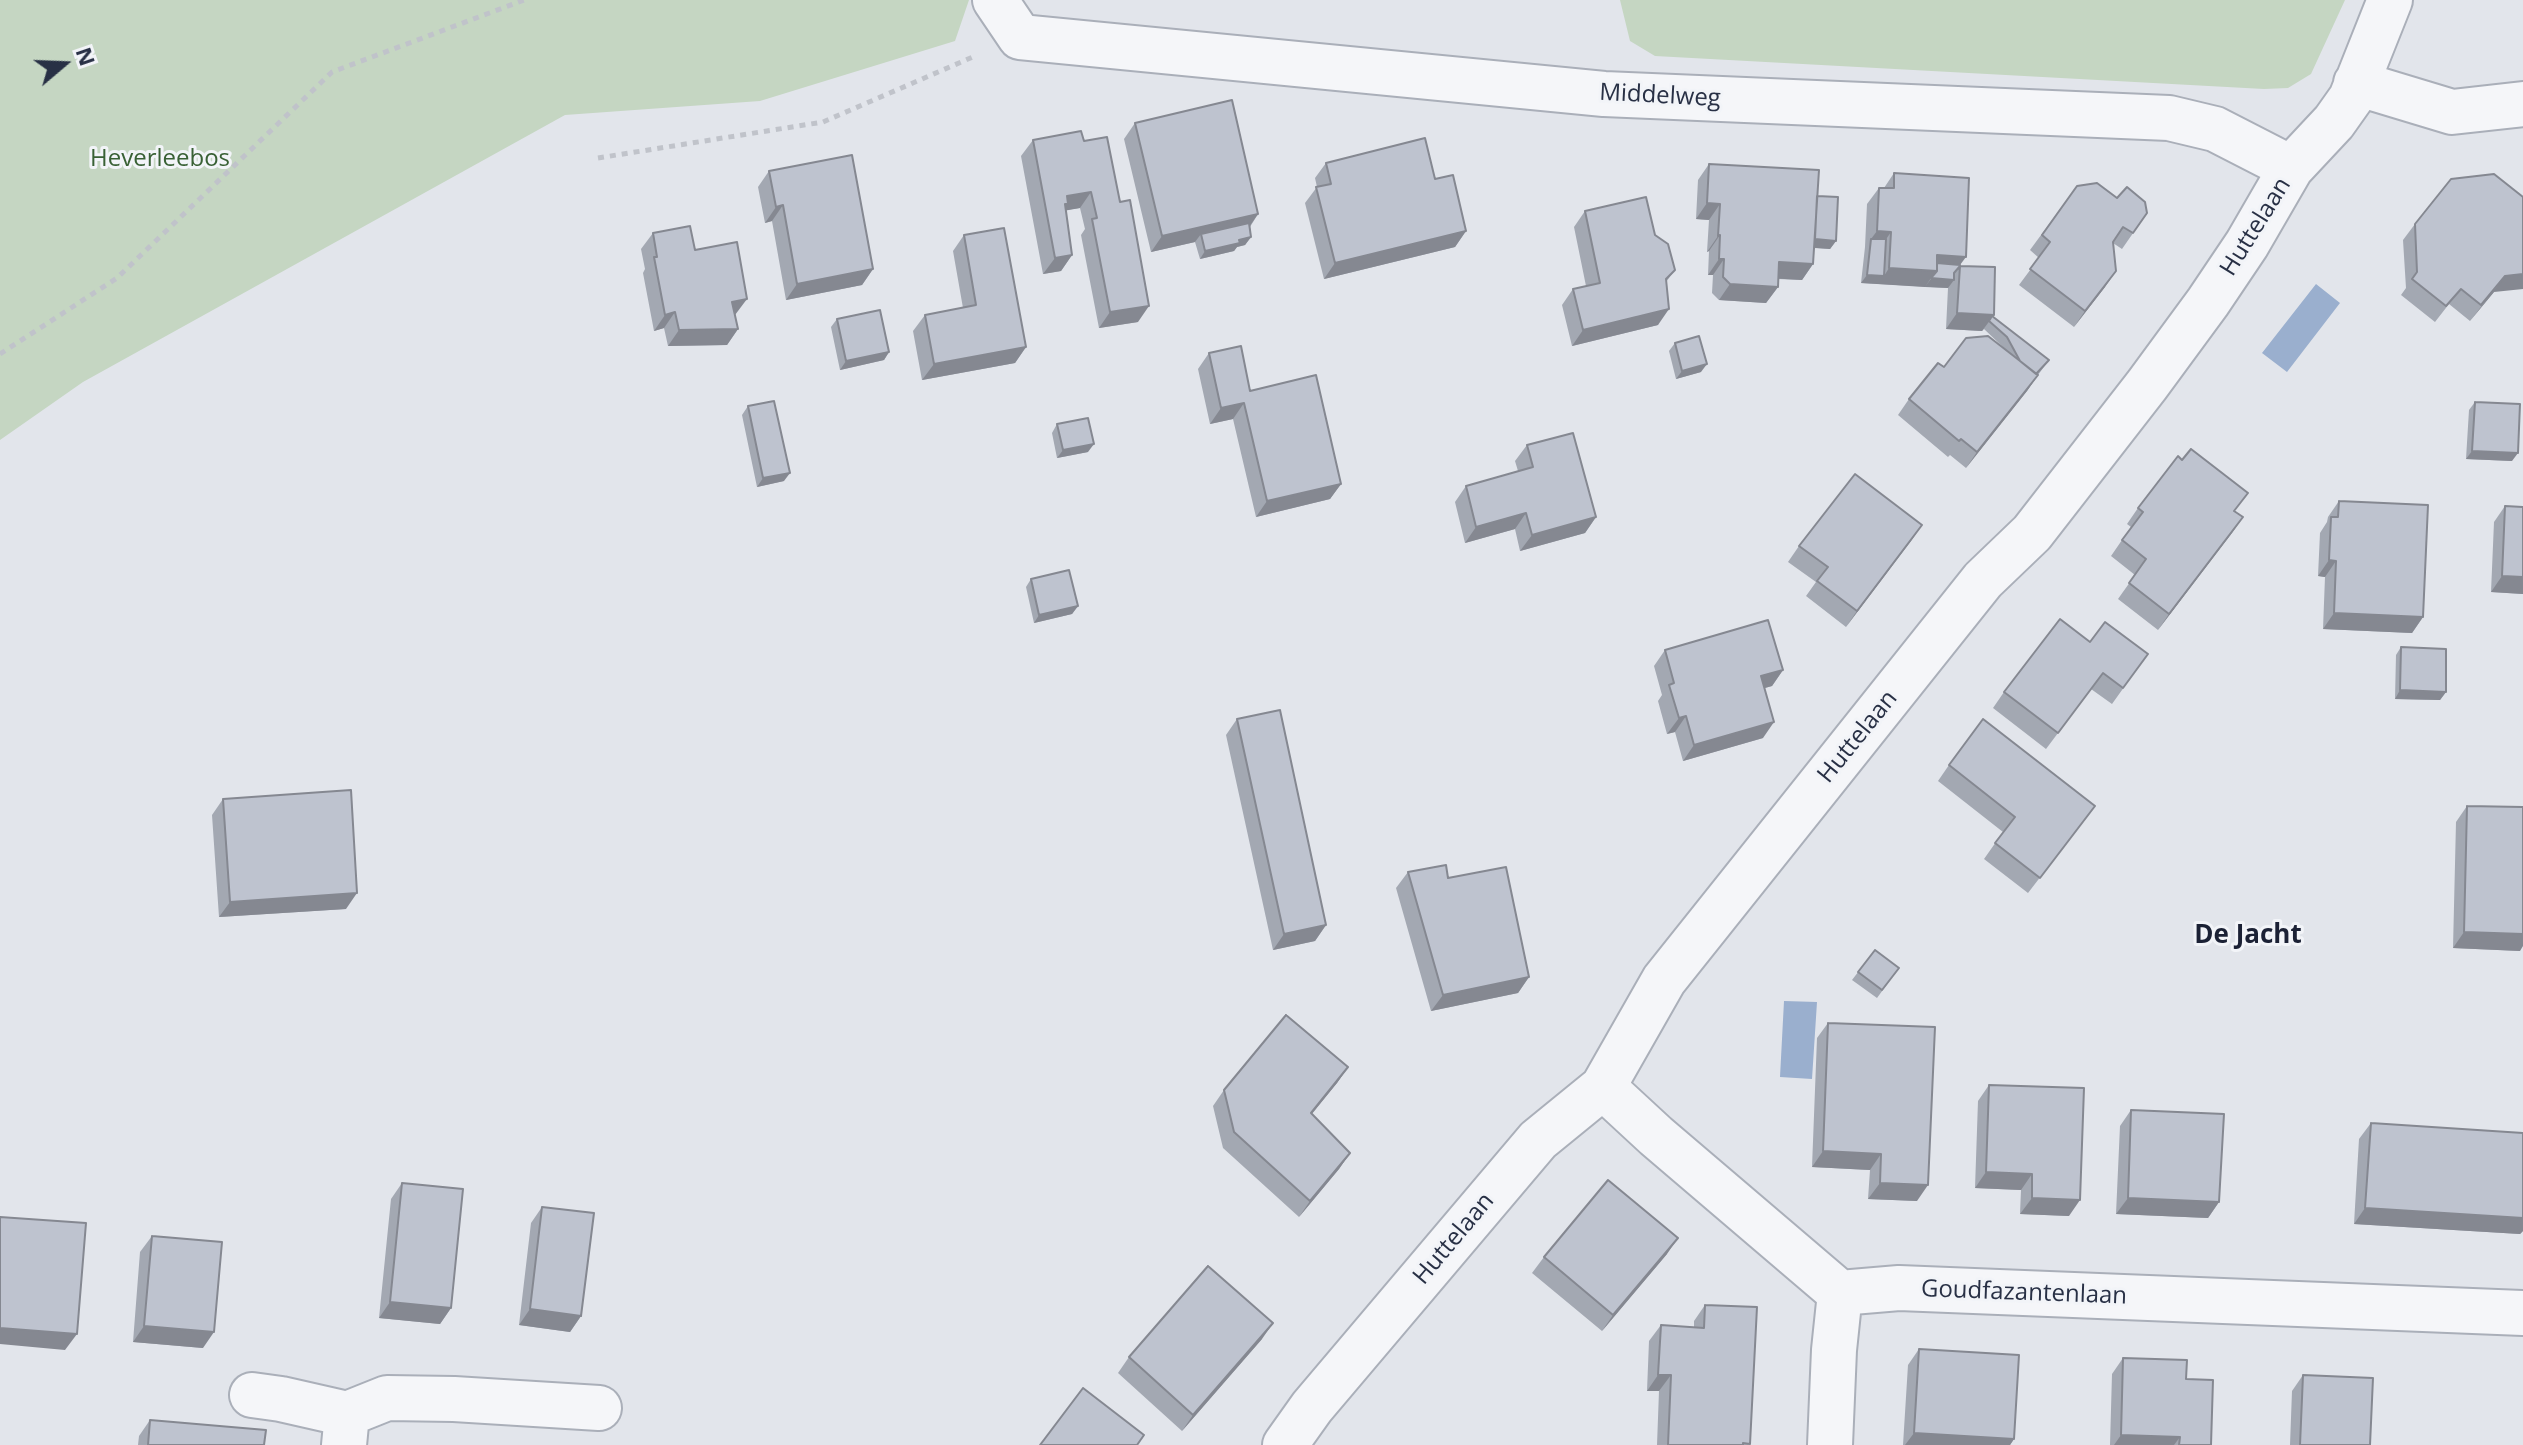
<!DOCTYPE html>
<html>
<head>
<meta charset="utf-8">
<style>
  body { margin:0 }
  #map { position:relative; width:2523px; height:1445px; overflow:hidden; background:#e2e5eb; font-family:"Open Sans",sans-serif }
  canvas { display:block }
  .north { position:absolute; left:24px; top:24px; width:80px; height:80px; -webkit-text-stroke:6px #f2f4f8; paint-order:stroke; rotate:71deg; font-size:22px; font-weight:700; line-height:32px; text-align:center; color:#283045 }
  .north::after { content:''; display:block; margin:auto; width:28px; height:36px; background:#283045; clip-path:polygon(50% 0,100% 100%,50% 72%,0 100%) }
</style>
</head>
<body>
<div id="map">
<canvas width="2523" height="1445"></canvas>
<div class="north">N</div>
</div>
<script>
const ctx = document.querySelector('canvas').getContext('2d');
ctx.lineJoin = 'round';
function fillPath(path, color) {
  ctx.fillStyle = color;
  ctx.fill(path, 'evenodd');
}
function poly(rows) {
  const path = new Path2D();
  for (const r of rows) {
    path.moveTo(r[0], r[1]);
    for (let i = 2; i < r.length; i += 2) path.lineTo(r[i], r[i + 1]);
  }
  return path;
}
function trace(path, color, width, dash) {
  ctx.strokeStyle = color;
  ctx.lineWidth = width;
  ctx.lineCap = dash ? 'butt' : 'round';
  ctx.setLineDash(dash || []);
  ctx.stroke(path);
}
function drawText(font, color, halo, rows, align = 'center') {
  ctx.font = font + ' "Open Sans",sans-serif';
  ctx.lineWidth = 6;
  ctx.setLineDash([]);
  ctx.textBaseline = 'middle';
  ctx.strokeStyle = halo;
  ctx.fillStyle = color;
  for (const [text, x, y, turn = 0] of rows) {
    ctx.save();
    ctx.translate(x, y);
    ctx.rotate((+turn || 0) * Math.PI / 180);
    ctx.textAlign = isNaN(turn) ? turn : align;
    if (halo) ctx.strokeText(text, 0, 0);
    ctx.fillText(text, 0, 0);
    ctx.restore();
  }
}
fillPath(poly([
  [0,0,969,0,955,41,760,101,565,115,83,382,0,440],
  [1620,0,2345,0,2311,74,2288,88,2264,89,1655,56,1630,41]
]), '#c5d6c2');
fillPath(poly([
  [2316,284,2340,303,2287,372,2262,353],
  [1784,1001,1817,1002,1812,1079,1780,1077]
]), '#9aafce');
const street = poly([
  [995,0,1020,37,1604,94,2169,118,2215,129,2291,168],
  [2356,83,2452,112,2523,104],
  [1603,1087,1656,1136,1840,1293,1899,1288,2523,1313],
  [252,1395,281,1399,347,1414],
  [344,1445,347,1414,387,1398,454,1399,599,1408],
  [1285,1445,1312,1407,1538,1140,1603,1087,1664,980,1983,580,2032,533,2147,385,2208,302,2247,244,2291,168,2334,122,2351,98,2390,0],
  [1830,1445,1834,1350,1840,1293]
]);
trace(street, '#aaafb9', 48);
trace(poly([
  [598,158,823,122,975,56],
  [0,354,117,278,332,72,524,0]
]), '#c0c3ca', 5, [6, 6]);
trace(street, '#f5f6f9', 44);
fillPath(poly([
  [1135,123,1258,214,1250,227,1251,237,1245,245,1237,247,1234,251,1200,259,1195,242,1151,252,1124,139],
  [1033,140,1084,141,1120,202,1138,322,1099,328,1081,235,1085,229,1080,208,1066,210,1072,255,1061,271,1043,274,1021,156],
  [1326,163,1435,179,1466,231,1455,247,1324,279,1305,203,1317,187,1315,178],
  [1709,164,1817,196,1836,241,1830,249,1814,248,1813,264,1802,280,1778,279,1778,287,1766,303,1719,300,1712,293,1713,275,1708,275,1709,251,1707,252,1709,220,1696,219,1698,180],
  [769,171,873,269,862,285,786,300,772,221,765,223,758,187],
  [1894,173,1960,265,1992,316,2049,360,2038,375,2027,391,1966,468,1950,455,1948,457,1898,415,1909,399,1944,367,2003,347,1984,329,1982,331,1946,329,1948,288,1861,283,1865,247,1867,204,1879,188,1884,188],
  [2077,186,2117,198,2147,213,2122,249,2113,243,2105,287,2074,327,2019,285,2039,258,2030,250],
  [1585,211,1655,235,1675,270,1666,282,1658,325,1572,346,1562,305,1573,289,1586,286,1574,227],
  [2415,224,2494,292,2470,321,2449,304,2435,322,2401,295,2406,288,2403,240],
  [653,233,695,250,735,315,738,329,727,345,668,346,664,328,654,331,643,273,645,269,641,249],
  [964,235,1026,347,1015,363,922,380,913,331,925,315,963,308,953,251],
  [837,319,889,352,884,360,840,370,831,327],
  [1675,343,1701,372,1676,379,1669,351],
  [1209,353,1250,391,1341,484,1330,499,1256,517,1233,419,1210,424,1198,369],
  [2475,402,2512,461,2466,459,2469,410],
  [748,406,784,481,757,487,742,415],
  [1057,424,1088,452,1057,458,1052,433],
  [1527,445,1596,517,1585,533,1520,551,1515,529,1465,543,1455,502,1466,486,1518,471,1515,461],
  [2182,460,2235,512,2243,517,2158,630,2118,599,2135,575,2111,556,2131,527,2127,524,2138,508],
  [2339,501,2423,617,2412,633,2323,629,2325,577,2318,576,2320,533,2327,522,2328,517],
  [2505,506,2523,507,2523,594,2491,592,2494,522],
  [1922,525,1846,627,1806,596,1816,582,1788,562,1799,546],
  [1031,579,1078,606,1072,614,1034,623,1026,587],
  [2090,642,2137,669,2112,704,2091,689,2046,749,1993,708,2004,692],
  [2401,647,2446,692,2440,700,2395,699,2396,655],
  [1665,650,1783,670,1772,686,1765,688,1763,738,1683,761,1675,732,1667,734,1658,701,1662,695,1654,666],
  [1237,719,1326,925,1315,941,1273,950,1226,735],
  [1949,765,2095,806,2028,893,1984,859,2003,832,1938,781],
  [223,799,346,909,219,917,212,815],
  [2467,806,2520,951,2453,948,2456,822],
  [1408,872,1529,977,1518,993,1431,1011,1396,888],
  [1875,950,1899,968,1877,998,1852,980],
  [1828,1023,1917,1201,1868,1199,1870,1170,1812,1167,1817,1038],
  [1348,1067,1337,1083,1312,1114,1350,1153,1339,1169,1299,1217,1223,1148,1213,1106,1224,1090],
  [1989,1085,2069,1216,2020,1214,2021,1190,1975,1188,1978,1101],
  [2131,1110,2219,1202,2208,1218,2116,1214,2120,1126],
  [2371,1123,2523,1133,2523,1231,2520,1234,2354,1224,2359,1139],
  [402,1183,451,1308,440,1324,379,1318,391,1199],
  [542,1207,581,1316,570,1332,519,1325,531,1223],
  [152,1236,203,1348,133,1342,140,1252],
  [1667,1254,1602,1331,1532,1273,1544,1257],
  [1705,1305,1749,1445,1657,1445,1659,1391,1647,1391,1649,1341,1661,1325,1694,1327,1694,1321],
  [1262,1339,1182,1431,1118,1373,1129,1357],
  [1919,1349,2014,1439,2010,1445,1903,1445,1908,1365],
  [2123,1358,2186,1379,2211,1445,2110,1445,2112,1374],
  [2303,1375,2370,1445,2290,1445,2292,1391],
  [150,1420,264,1445,138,1445,139,1436]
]), '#a3a8b2');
fillPath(poly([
  [1091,192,1080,208,1063,211,1067,196],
  [1707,203,1720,204,1709,220,1696,219],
  [783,205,772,221,765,223,776,207],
  [1258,214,1247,230,1201,234,1195,242,1151,252,1162,236],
  [1466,231,1455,247,1324,279,1335,263],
  [1877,231,1891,232,1880,248,1871,239],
  [1720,235,1709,251,1707,252,1718,236],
  [1251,237,1245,245,1237,247,1234,251,1200,259,1205,251],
  [1810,239,1836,241,1830,249,1804,247],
  [1072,255,1061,271,1043,274,1055,258],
  [1937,255,1966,257,1954,273,1936,272,1925,287,1861,283,1867,275,1884,276,1889,268],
  [1719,259,1724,259,1713,275,1708,275],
  [1779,262,1813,264,1802,280,1767,278],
  [873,269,862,285,786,300,797,284],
  [2116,271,2105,287,2074,327,2085,311],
  [2523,274,2523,289,2494,292,2470,321,2505,276],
  [1931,278,1954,280,1948,288,1925,287],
  [1730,284,1778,287,1766,303,1719,300],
  [747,299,735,315,732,302],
  [1149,306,1138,322,1099,328,1110,312],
  [1669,309,1658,325,1572,346,1583,330],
  [675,312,664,328,654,331,665,315],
  [1957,313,1994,315,1982,331,1946,329],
  [738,329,727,345,668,346,679,330],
  [1026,347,1015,363,922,380,934,364],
  [889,352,884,360,840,370,846,361],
  [1707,364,1701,372,1676,379,1682,371],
  [2038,375,2027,391,1966,468,1977,452],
  [1244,403,1233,419,1210,424,1221,408],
  [1094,444,1088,452,1057,458,1063,450],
  [2472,451,2518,453,2512,461,2466,459],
  [790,473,784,481,757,487,763,478],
  [1341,484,1330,499,1256,517,1267,501],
  [1526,513,1515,529,1465,543,1476,527],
  [1596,517,1585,533,1520,551,1532,535],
  [2243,517,2232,533,2158,630,2169,614],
  [1922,525,1911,541,1846,627,1857,611],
  [2329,560,2336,561,2325,577,2318,576],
  [2502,576,2523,577,2523,594,2491,592],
  [1078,606,1072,614,1034,623,1039,615],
  [2334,613,2423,617,2412,633,2323,629],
  [1783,670,1772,686,1750,692,1761,676],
  [2400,690,2446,692,2440,700,2395,699],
  [1686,716,1675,732,1667,734,1679,718],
  [1774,722,1763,738,1683,761,1694,745],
  [357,893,346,909,219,917,230,902],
  [1326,925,1315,941,1273,950,1284,934],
  [2464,932,2523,934,2523,946,2520,951,2453,948],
  [1529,977,1518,993,1431,1011,1443,995],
  [1348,1067,1337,1083,1299,1129,1311,1113],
  [1823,1151,1881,1154,1870,1170,1812,1167],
  [1350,1153,1339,1169,1299,1217,1310,1201],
  [1986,1172,2032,1174,2021,1190,1975,1188],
  [1880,1183,1928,1185,1917,1201,1868,1199],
  [2032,1198,2080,1200,2069,1216,2020,1214],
  [2128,1198,2219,1202,2208,1218,2116,1214],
  [2365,1208,2523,1218,2523,1231,2520,1234,2354,1224],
  [1678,1238,1667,1254,1602,1331,1613,1315],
  [390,1302,451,1308,440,1324,379,1318],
  [530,1309,581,1316,570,1332,519,1325],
  [1273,1323,1262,1339,1182,1431,1193,1415],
  [144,1326,214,1332,203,1348,133,1342],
  [0,1328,77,1334,65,1350,0,1344],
  [1658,1375,1671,1375,1659,1391,1647,1391],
  [1914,1433,2014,1439,2010,1445,1905,1445],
  [2121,1435,2180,1437,2174,1445,2114,1445]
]), '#858891');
const building = poly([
  [1232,100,1258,214,1162,236,1135,123,1232,100],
  [1081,131,1084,141,1107,137,1120,202,1130,200,1149,306,1110,312,1092,219,1097,218,1091,192,1067,196,1068,204,1065,204,1072,255,1055,258,1033,140,1081,131],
  [1425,138,1435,179,1453,175,1466,231,1335,263,1316,187,1331,184,1326,163,1425,138],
  [852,155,873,269,797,284,783,205,776,207,769,171,852,155],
  [1709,164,1819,170,1813,264,1779,262,1778,287,1730,284,1723,277,1724,259,1719,259,1720,235,1718,236,1720,204,1707,203,1709,164],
  [1894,173,1969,178,1966,257,1937,255,1937,271,1889,268,1891,232,1877,231,1879,188,1894,188,1894,173],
  [2494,174,2523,197,2523,274,2505,276,2481,305,2461,289,2446,306,2412,279,2417,272,2415,224,2451,179,2494,174],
  [2097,183,2117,198,2127,187,2145,202,2147,213,2133,233,2123,227,2113,242,2116,271,2085,311,2030,269,2050,242,2042,235,2077,186,2097,183],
  [1817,196,1838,197,1836,241,1815,239,1817,196],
  [1646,197,1655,235,1668,244,1675,270,1666,279,1669,309,1583,330,1573,289,1600,283,1585,211,1646,197],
  [1249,223,1251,237,1239,240,1240,243,1205,251,1201,234,1249,223],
  [690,226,695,250,737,242,747,299,732,302,738,329,679,330,675,312,665,315,654,257,657,257,653,233,690,226],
  [1004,228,1026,347,934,364,925,315,976,305,964,235,1004,228],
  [1871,239,1886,239,1884,276,1867,275,1871,239],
  [1937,263,1960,265,1959,269,1960,266,1954,273,1954,280,1931,278,1937,271,1937,263],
  [1960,266,1995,267,1994,315,1957,313,1960,266],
  [880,310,889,352,846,361,837,319,880,310],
  [1992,316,2049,360,2036,374,2020,361,2007,337,1989,321,1992,316],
  [1699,336,1707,364,1682,371,1675,343,1699,336],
  [1988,336,2038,375,1977,452,1961,439,1959,441,1909,399,1938,363,1944,367,1966,338,1988,336],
  [1241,346,1250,391,1316,375,1341,484,1267,501,1244,403,1221,408,1209,353,1241,346],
  [774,401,790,473,763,478,748,406,774,401],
  [2475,402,2520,404,2518,453,2472,451,2475,402],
  [1088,418,1094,444,1063,450,1057,424,1088,418],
  [1573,433,1596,517,1532,535,1526,513,1476,527,1466,486,1533,467,1527,445,1573,433],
  [2191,449,2248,493,2234,511,2243,517,2169,614,2129,583,2146,559,2122,540,2143,512,2138,508,2178,456,2182,460,2191,449],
  [1855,474,1922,525,1857,611,1817,581,1828,567,1799,546,1855,474],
  [2339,501,2428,505,2423,617,2334,613,2336,561,2329,560,2331,517,2338,517,2339,501],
  [2505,506,2523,507,2523,577,2502,576,2505,506],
  [1069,570,1078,606,1039,615,1031,579,1069,570],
  [2060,619,2090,642,2105,622,2148,654,2123,688,2103,673,2058,733,2004,692,2060,619],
  [1768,620,1783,670,1761,676,1774,722,1694,745,1686,716,1679,718,1669,685,1674,683,1665,650,1768,620],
  [2401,647,2446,649,2446,692,2400,690,2401,647],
  [1280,710,1326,925,1284,934,1237,719,1280,710],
  [1983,719,2095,806,2040,878,1995,843,2015,817,1949,765,1983,719],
  [351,790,357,893,230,902,223,799,351,790],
  [2467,806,2523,807,2523,934,2464,932,2467,806],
  [1446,865,1448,878,1506,867,1529,977,1443,995,1408,872,1446,865],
  [1875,950,1899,968,1882,990,1858,972,1875,950],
  [1286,1015,1348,1067,1311,1113,1350,1153,1310,1201,1234,1132,1224,1090,1286,1015],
  [1828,1023,1935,1027,1928,1185,1880,1183,1881,1154,1823,1151,1828,1023],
  [1989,1085,2084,1088,2080,1200,2032,1198,2032,1174,1986,1172,1989,1085],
  [2131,1110,2224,1114,2219,1202,2128,1198,2131,1110],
  [2371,1123,2523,1133,2523,1218,2365,1208,2371,1123],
  [1608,1180,1678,1238,1613,1315,1544,1257,1608,1180],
  [402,1183,463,1189,451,1308,390,1302,402,1183],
  [542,1207,594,1213,581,1316,530,1309,542,1207],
  [0,1217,86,1223,77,1334,0,1328,0,1217],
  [152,1236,222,1242,214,1332,144,1326,152,1236],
  [1208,1266,1273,1323,1193,1415,1129,1357,1208,1266],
  [1705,1305,1757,1307,1750,1444,1743,1443,1743,1445,1668,1445,1671,1375,1658,1375,1661,1325,1704,1328,1705,1305],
  [1919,1349,2019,1355,2014,1439,1914,1433,1919,1349],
  [2123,1358,2187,1360,2186,1379,2213,1380,2211,1445,2179,1445,2180,1437,2121,1435,2123,1358],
  [2303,1375,2373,1378,2370,1445,2300,1445,2303,1375],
  [1083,1388,1144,1435,1137,1445,1040,1445,1083,1388],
  [150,1420,266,1430,264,1445,148,1445,150,1420]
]);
fillPath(building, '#bec3cf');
trace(building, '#858891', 2);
drawText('24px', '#283045', '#f2f4f8', [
  ["Middelweg",1660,96,3],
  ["Huttelaan",2256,227,-58],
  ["Huttelaan",1858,737,-51],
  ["Huttelaan",1454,1239,-50],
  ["Goudfazantenlaan",2024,1293,2]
]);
drawText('24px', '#396135', '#f2f4f8', [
  ["Heverleebos",160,159]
]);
drawText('bold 26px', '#1b2135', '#f2f4f8', [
  ["De Jacht",2248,936]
]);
</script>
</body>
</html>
